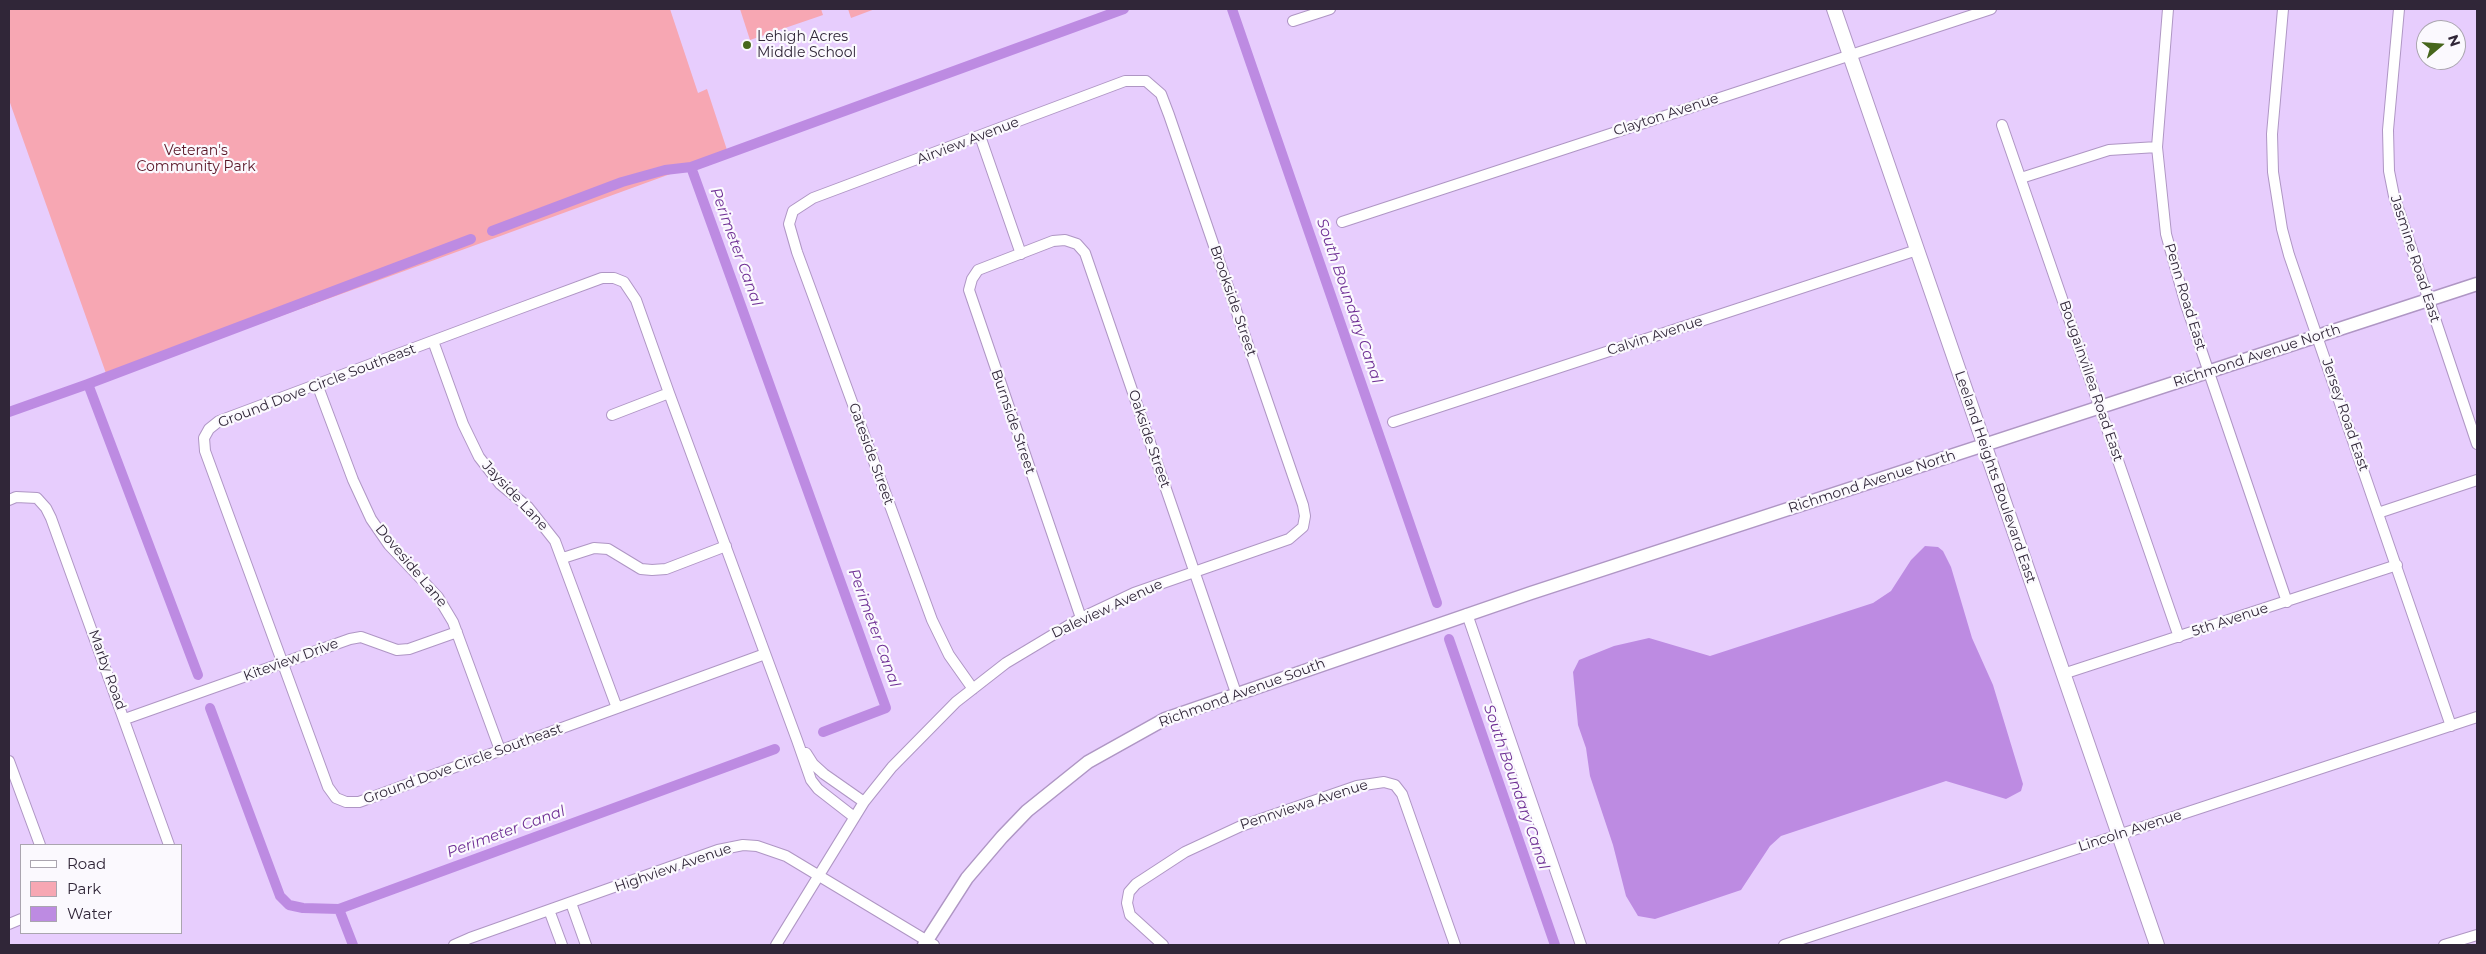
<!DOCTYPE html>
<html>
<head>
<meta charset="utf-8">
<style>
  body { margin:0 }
  #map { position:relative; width:2486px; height:954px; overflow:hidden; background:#e7cdfd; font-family:Montserrat,sans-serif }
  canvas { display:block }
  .frame { position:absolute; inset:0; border:10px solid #302638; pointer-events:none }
  .legend { position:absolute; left:20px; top:844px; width:162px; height:90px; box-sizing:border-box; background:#fbf9fe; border:1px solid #aaa5af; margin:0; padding:6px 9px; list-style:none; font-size:15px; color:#302638 }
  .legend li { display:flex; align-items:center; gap:10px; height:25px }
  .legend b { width:25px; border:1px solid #aaa5af }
  .north { position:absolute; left:2416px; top:20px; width:50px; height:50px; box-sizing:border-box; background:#fbf9fe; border:1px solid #aaa5af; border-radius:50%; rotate:72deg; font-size:14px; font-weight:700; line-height:20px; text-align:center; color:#302638 }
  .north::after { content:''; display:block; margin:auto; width:18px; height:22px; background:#46661c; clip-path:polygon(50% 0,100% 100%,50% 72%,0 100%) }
</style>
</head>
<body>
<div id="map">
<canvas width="2486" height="954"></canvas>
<div class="frame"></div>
<ul class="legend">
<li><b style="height:6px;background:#fff"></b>Road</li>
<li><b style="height:14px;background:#f7a7b3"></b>Park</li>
<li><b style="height:14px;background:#bd8be2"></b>Water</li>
</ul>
<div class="north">N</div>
</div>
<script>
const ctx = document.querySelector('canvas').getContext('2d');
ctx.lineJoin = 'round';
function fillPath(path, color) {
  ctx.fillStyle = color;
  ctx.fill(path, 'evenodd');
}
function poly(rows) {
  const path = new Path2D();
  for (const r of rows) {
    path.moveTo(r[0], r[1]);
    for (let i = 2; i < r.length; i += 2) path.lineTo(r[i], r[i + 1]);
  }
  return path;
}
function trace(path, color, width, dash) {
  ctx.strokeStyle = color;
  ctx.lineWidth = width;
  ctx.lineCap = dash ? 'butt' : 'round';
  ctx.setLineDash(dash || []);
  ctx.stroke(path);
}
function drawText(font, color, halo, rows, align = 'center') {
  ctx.font = font + ' Montserrat,sans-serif';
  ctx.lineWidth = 4.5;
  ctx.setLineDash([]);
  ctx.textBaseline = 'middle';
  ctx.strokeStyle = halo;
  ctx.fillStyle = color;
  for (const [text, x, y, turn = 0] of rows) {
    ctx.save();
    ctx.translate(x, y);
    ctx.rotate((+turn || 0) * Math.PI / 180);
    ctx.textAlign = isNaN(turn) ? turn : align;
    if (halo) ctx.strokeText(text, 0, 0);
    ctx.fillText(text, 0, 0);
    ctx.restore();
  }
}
fillPath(poly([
  [9,9,670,9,698,93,707,89,728,153,108,379,9,100],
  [740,9,821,9,823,15,750,40],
  [848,9,875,9,851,18]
]), '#f7a7b3');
fillPath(poly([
  [1925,546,1938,547,1943,551,1951,567,1972,638,1993,685,2023,784,2021,791,2006,799,1946,781,1781,836,1770,846,1741,890,1655,919,1638,916,1626,896,1613,845,1590,776,1586,748,1578,725,1573,672,1579,660,1614,646,1649,638,1710,656,1873,603,1891,591,1911,560]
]), '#bd8be2');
trace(poly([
  [1232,9,1437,603],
  [492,231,622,182,665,170,691,167],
  [88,384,471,239],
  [9,412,88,384,198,675],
  [1449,639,1555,945],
  [210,708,280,896,289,905,303,908,339,909],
  [823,732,886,708,691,167,1124,9],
  [353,945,339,909,775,749]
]), '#bd8be2', 10);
const minor = poly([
  [2168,9,2157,147,2166,234,2185,302,2287,602],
  [2283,9,2272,134,2273,172,2282,229,2289,255,2451,726],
  [2399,9,2388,130,2389,171,2394,196,2477,444],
  [1293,21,1330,9],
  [2002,125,2179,637],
  [980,136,1021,254],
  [2021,178,2109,150,2157,147],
  [1342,222,1991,9],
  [433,341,463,424,479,457,500,484,528,507,555,541,617,708],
  [317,384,353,480,371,519,389,545,438,597,453,622,500,750],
  [612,415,669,393],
  [1393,422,1917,250],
  [9,500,16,497,37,498,46,508,51,518,169,845],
  [2378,513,2477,480],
  [563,558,594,548,608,549,641,569,652,570,666,569,726,546],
  [1467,614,1581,945],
  [1081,618,969,290,972,279,978,270,1053,241,1065,240,1077,244,1085,253,1236,693],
  [765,654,359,802,346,802,336,798,328,787,205,451,204,438,209,429,219,421,510,312,602,278,614,278,624,282,636,300,669,393,797,740,811,780,818,789,854,817],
  [2063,674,2397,565],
  [125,719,350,639,361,637,397,650,409,649,457,632],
  [806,753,813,764,824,774,864,802],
  [9,761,40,845],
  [571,903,586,945],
  [549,910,562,945],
  [9,924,21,919],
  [454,945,470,938,718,850,743,845,757,846,786,856,934,945],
  [776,945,864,802,892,767,956,702,1006,663,1081,618,1134,593,1289,539,1303,527,1305,516,1303,505,1169,115,1161,94,1146,81,1125,81,813,198,793,211,789,224,797,252,932,620,949,655,973,689],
  [1163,945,1130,915,1127,903,1129,892,1136,884,1185,852,1241,826,1357,786,1384,782,1395,785,1402,794,1455,945],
  [1784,945,2477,717],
  [2444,945,2477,935]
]);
const tertiary = poly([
  [924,945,967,878,1002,837,1027,811,1088,762,1165,719,1531,593,2477,284]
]);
const secondary = poly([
  [1834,9,2157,945]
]);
trace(minor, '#af96c4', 12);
trace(tertiary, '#af96c4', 15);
trace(secondary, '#af96c4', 16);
trace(minor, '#fff', 10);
trace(tertiary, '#fff', 12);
trace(secondary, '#fff', 14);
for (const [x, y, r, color] of [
  [747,45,5,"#46661c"]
]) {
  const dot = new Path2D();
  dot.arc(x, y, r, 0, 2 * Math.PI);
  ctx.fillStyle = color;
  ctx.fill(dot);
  trace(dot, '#fbf9fe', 2);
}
drawText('14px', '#302638', '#fbf9fe', [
  ["Lehigh Acres",757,37],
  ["Middle School",757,53]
], 'left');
drawText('14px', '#302638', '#fbf9fe', [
  ["Clayton Avenue",1666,115,-18],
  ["Airview Avenue",968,141,-21],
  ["Jasmine Road East",2415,259,72],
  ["Penn Road East",2185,297,73],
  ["Brookside Street",1233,301,71],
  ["Calvin Avenue",1655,336,-18],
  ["Richmond Avenue North",2257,356,-18],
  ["Bougainvillea Road East",2091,381,71],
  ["Ground Dove Circle Southeast",317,386,-21],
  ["Jersey Road East",2345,415,71],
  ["Burnside Street",1013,422,71],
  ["Oakside Street",1149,439,71],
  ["Gateside Street",871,454,70],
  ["Leeland Heights Boulevard East",1995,477,71],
  ["Richmond Avenue North",1872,482,-18],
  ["Jayside Lane",515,496,47],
  ["Doveside Lane",411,566,50],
  ["Daleview Avenue",1107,609,-25],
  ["5th Avenue",2230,620,-18],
  ["Kiteview Drive",291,660,-20],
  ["Marby Road",107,670,70],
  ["Richmond Avenue South",1242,693,-20],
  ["Ground Dove Circle Southeast",463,764,-20],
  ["Pennviewa Avenue",1304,805,-18],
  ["Lincoln Avenue",2130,831,-18],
  ["Highview Avenue",673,868,-19]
]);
drawText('14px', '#591526', '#fbf9fe', [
  ["Veteran's",196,151],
  ["Community Park",196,167]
]);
drawText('italic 15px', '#6e2e94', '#fbf9fe', [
  ["Perimeter Canal",736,247,70],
  ["South Boundary Canal",1349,301,71],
  ["Perimeter Canal",874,628,70],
  ["South Boundary Canal",1516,787,71],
  ["Perimeter Canal",506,832,-20]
]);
</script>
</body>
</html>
